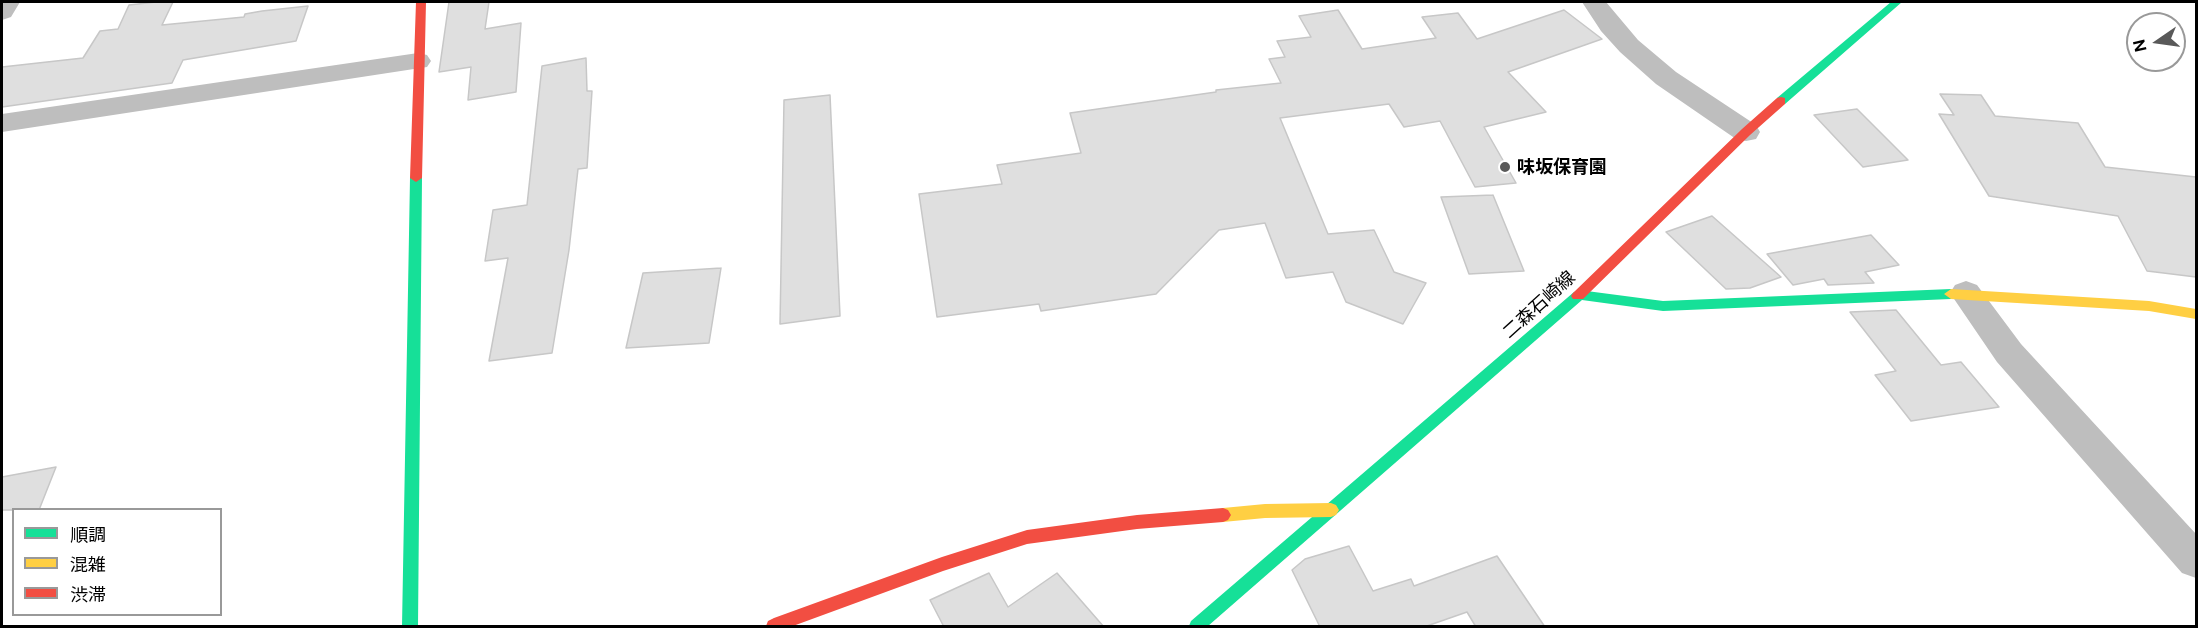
<!DOCTYPE html>
<html>
<head>
<meta charset="utf-8">
<style>
  body { margin:0 }
  #map { position:relative; width:2198px; height:628px; overflow:hidden; background:#fff; font-family:"Public Sans","Noto Sans JP",sans-serif }
  canvas { display:block }
  .frame { position:absolute; inset:0; border:3px solid #000; pointer-events:none }
  .legend { position:absolute; left:12px; top:508px; width:210px; height:108px; box-sizing:border-box; background:#fff; border:2px solid #999; margin:0; padding:8px 10px; list-style:none; font-size:18px; color:#000 }
  .legend li { display:flex; align-items:center; gap:12px; height:30px }
  .legend b { width:30px; border:2px solid #999 }
  .north { position:absolute; left:2126px; top:12px; width:60px; height:60px; box-sizing:border-box; background:#fff; border:2px solid #999; border-radius:50%; rotate:257deg; font-size:16px; font-weight:700; line-height:24px; text-align:center; color:#000 }
  .north::after { content:''; display:block; margin:auto; width:21px; height:27px; background:#595959; clip-path:polygon(50% 0,100% 100%,50% 72%,0 100%) }
</style>
</head>
<body>
<div id="map">
<canvas width="2198" height="628"></canvas>
<div class="frame"></div>
<ul class="legend">
<li><b style="height:8px;background:#16e098"></b>順調</li>
<li><b style="height:8px;background:#ffcf43"></b>混雑</li>
<li><b style="height:8px;background:#f24e42"></b>渋滞</li>
</ul>
<div class="north">N</div>
</div>
<script>
const ctx = document.querySelector('canvas').getContext('2d');
ctx.lineJoin = 'round';
function fillPath(path, color) {
  ctx.fillStyle = color;
  ctx.fill(path, 'evenodd');
}
function poly(rows) {
  const path = new Path2D();
  for (const r of rows) {
    path.moveTo(r[0], r[1]);
    for (let i = 2; i < r.length; i += 2) path.lineTo(r[i], r[i + 1]);
  }
  return path;
}
function trace(path, color, width, dash) {
  ctx.strokeStyle = color;
  ctx.lineWidth = width;
  ctx.lineCap = dash ? 'butt' : 'round';
  ctx.setLineDash(dash || []);
  ctx.stroke(path);
}
function drawText(font, color, halo, rows, align = 'center') {
  ctx.font = font + ' "Public Sans","Noto Sans JP",sans-serif';
  ctx.lineWidth = 4.5;
  ctx.setLineDash([]);
  ctx.textBaseline = 'middle';
  ctx.strokeStyle = halo;
  ctx.fillStyle = color;
  for (const [text, x, y, turn = 0] of rows) {
    ctx.save();
    ctx.translate(x, y);
    ctx.rotate((+turn || 0) * Math.PI / 180);
    ctx.textAlign = isNaN(turn) ? turn : align;
    if (halo) ctx.strokeText(text, 0, 0);
    ctx.fillText(text, 0, 0);
    ctx.restore();
  }
}
const building = poly([
  [156,2,173,2,162,25,244,17,245,14,262,11,308,6,296,41,183,60,172,83,2,107,2,67,83,58,100,31,118,29,129,5,156,2],
  [449,2,489,2,485,29,521,23,516,92,468,100,471,67,439,72,449,2],
  [1338,10,1362,49,1436,38,1422,17,1458,13,1477,39,1564,10,1602,39,1508,72,1546,112,1484,127,1516,183,1475,187,1440,121,1404,127,1389,104,1280,118,1328,234,1374,230,1394,272,1426,283,1403,324,1346,302,1333,272,1286,278,1265,223,1219,230,1156,294,1041,311,1039,304,937,317,919,194,1002,184,997,165,1081,153,1070,113,1216,92,1216,90,1281,83,1269,59,1285,57,1277,41,1311,37,1299,16,1338,10],
  [586,58,587,91,592,91,587,168,578,169,569,250,552,353,489,361,508,258,485,261,493,210,527,205,542,66,586,58],
  [1940,94,1981,95,1995,116,2078,123,2105,167,2196,177,2196,277,2147,271,2118,216,1989,196,1939,114,1954,115,1940,94],
  [830,95,840,316,780,324,784,100,830,95],
  [1857,109,1908,160,1863,167,1814,115,1857,109],
  [1493,195,1524,271,1469,274,1441,197,1493,195],
  [1712,216,1781,277,1750,288,1726,289,1666,232,1712,216],
  [1871,235,1899,265,1865,272,1874,283,1828,285,1824,279,1793,285,1767,254,1871,235],
  [721,268,709,343,626,348,643,273,721,268],
  [1896,310,1941,365,1961,362,1999,407,1911,421,1875,375,1896,371,1850,312,1896,310],
  [56,467,39,510,2,510,2,477,56,467],
  [1349,546,1373,591,1411,579,1414,586,1497,556,1545,627,1476,627,1467,612,1424,627,1320,627,1292,570,1305,559,1349,546],
  [989,573,1008,607,1057,573,1104,627,944,627,930,600,989,573]
]);
fillPath(building, '#dfdfdf');
trace(building, '#c7c7c7', 1.5);
fillPath(poly([
  [2,2,20,2,11,17,2,20,2,2],
  [1582,2,1606,2,1638,40,1676,72,1756,125,1760,132,1756,139,1746,141,1736,139,1656,84,1620,52,1601,31,1582,2],
  [418,53,427,55,431,61,427,67,2,132,2,114,418,53],
  [1966,281,1977,285,2021,344,2196,534,2196,578,2182,573,1997,362,1950,293,1955,285,1966,281]
]), '#bebebe');
fillPath(poly([
  [1891,2,1902,2,1785,104,1777,104,1777,98,1891,2],
  [416,174,422,178,418,626,402,626,410,178,416,174],
  [1951,289,1958,294,1951,299,1663,311,1582,300,1208,626,1189,626,1191,621,1574,292,1579,290,1663,301,1951,289]
]), '#16e098');
fillPath(poly([
  [1951,289,2149,301,2196,309,2196,319,2149,311,1951,299,1944,294,1951,289],
  [1331,503,1336,505,1339,510,1336,515,1331,517,1265,518,1223,522,1218,520,1215,515,1218,510,1223,508,1265,504,1331,503]
]), '#ffcf43');
fillPath(poly([
  [416,2,426,2,422,178,416,182,410,178,416,2],
  [1781,97,1785,98,1785,104,1750,135,1583,299,1573,299,1571,296,1573,293,1742,129,1777,98,1781,97],
  [1223,508,1228,510,1231,515,1228,520,1223,522,1137,529,1027,544,943,571,793,626,766,626,768,621,774,618,942,557,1027,530,1137,515,1223,508]
]), '#f24e42');
for (const [x, y, r, color] of [
  [1505,167,6,"#595959"]
]) {
  const dot = new Path2D();
  dot.arc(x, y, r, 0, 2 * Math.PI);
  ctx.fillStyle = color;
  ctx.fill(dot);
  trace(dot, '#fff', 2);
}
drawText('bold 18px', '#000', '#fff', [
  ["味坂保育園",1517,167]
], 'left');
drawText('18px', '#000', '#fff', [
  ["二森石崎線",1539,305,-42]
]);
</script>
</body>
</html>
